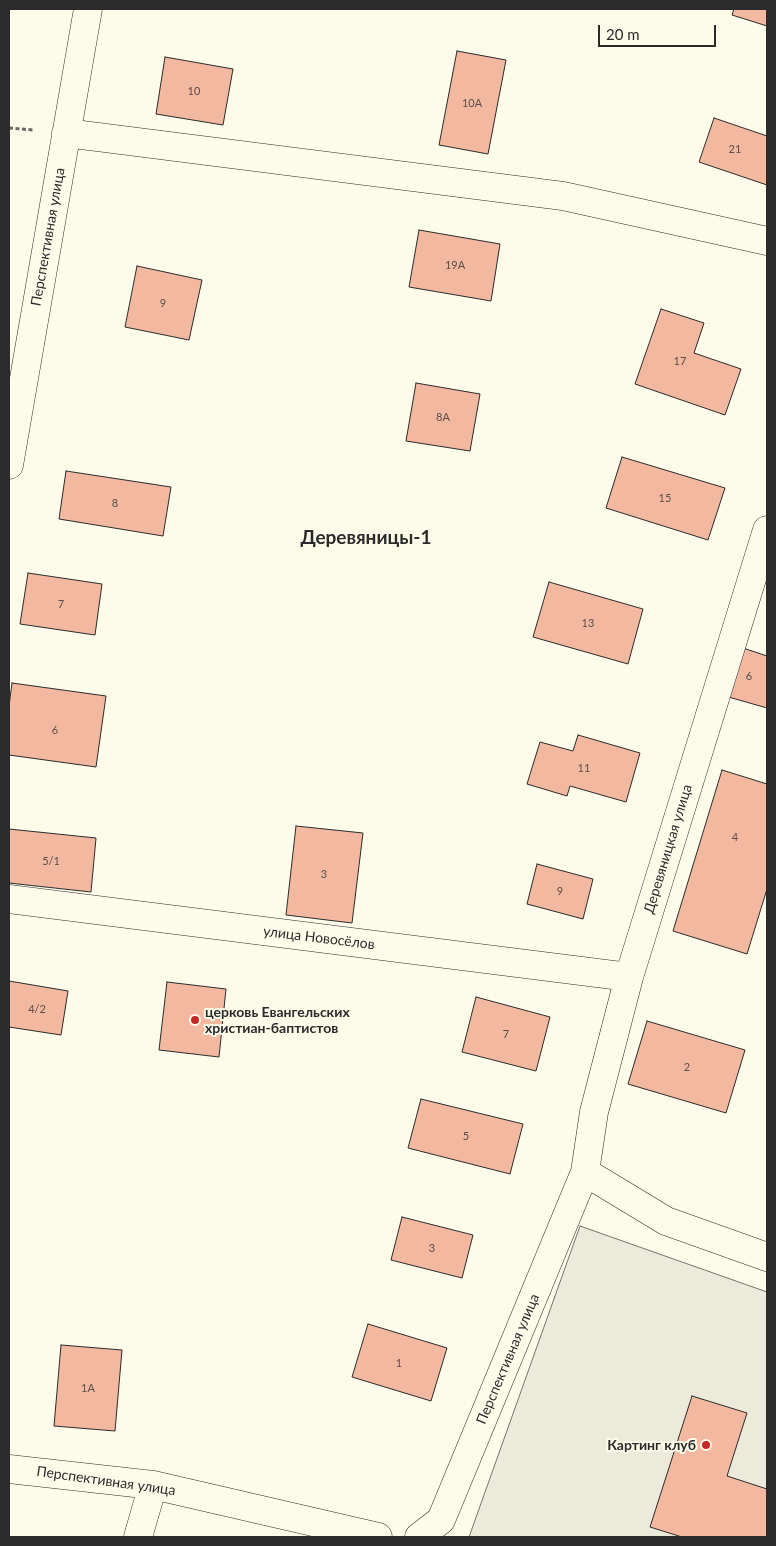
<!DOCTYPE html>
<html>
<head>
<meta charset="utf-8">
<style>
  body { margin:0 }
  #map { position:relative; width:776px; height:1546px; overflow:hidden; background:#fdfbea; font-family:Lato,sans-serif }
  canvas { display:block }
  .frame { position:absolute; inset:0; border:10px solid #2b2b2b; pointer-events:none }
  .scale { position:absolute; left:598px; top:25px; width:118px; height:22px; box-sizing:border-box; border:2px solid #2b2b2b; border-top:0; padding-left:6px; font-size:15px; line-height:18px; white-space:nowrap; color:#2b2b2b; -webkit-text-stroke:4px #fdfbea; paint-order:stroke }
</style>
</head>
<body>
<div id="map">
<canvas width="776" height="1546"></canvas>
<div class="frame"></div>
<div class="scale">20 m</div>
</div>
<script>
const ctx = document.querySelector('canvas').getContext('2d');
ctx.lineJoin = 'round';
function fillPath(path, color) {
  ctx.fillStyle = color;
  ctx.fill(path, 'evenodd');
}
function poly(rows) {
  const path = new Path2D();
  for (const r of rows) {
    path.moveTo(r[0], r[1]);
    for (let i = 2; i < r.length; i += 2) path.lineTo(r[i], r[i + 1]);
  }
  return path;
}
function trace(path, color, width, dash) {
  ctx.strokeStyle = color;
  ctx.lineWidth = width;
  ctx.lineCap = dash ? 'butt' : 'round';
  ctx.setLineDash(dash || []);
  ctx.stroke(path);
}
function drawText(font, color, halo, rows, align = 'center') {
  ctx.font = font + ' Lato,sans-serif';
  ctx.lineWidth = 4;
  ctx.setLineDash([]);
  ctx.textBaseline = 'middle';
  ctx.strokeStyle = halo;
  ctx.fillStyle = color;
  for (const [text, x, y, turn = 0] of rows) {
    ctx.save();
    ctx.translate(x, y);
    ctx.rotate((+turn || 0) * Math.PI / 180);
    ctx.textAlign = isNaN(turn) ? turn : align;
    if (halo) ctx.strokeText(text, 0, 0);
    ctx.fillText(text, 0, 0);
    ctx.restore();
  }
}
const green = poly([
  [580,1226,767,1292,767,1537,469,1537,580,1226]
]);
fillPath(green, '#ecebdb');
trace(green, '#74746e', 1);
const building = poly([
  [734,9,767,9,767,26,732,15,734,9],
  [457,51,506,60,488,154,439,145,457,51],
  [165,57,233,69,223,125,156,114,165,57],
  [714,118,767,136,767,185,699,162,714,118],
  [419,230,500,244,491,301,409,287,419,230],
  [137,266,202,280,189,340,125,327,137,266],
  [661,309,704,323,694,353,741,369,725,415,635,384,661,309],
  [416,383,480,394,470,451,406,441,416,383],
  [622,457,725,488,708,540,606,508,622,457],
  [66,471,171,487,163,536,59,519,66,471],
  [28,573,102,584,95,635,20,624,28,573],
  [549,582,643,609,628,664,533,637,549,582],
  [740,647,767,656,767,708,725,696,740,647],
  [12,683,106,696,96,767,9,755,9,706,12,683],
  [578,735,640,753,626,802,570,786,567,796,527,784,540,742,573,751,578,735],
  [722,770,767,784,767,889,747,954,673,931,722,770],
  [296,826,363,833,352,923,286,915,296,826],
  [9,829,96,838,91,892,9,883,9,829],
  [537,864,593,879,583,919,527,904,537,864],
  [9,981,68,991,61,1035,9,1027,9,981],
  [167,982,226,989,219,1057,159,1050,167,982],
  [476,997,550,1017,536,1071,462,1052,476,997],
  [647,1021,745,1050,726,1113,628,1084,647,1021],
  [421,1099,523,1124,510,1174,408,1148,421,1099],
  [402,1217,473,1235,462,1278,391,1260,402,1217],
  [368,1324,447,1348,431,1401,352,1377,368,1324],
  [61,1345,122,1350,115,1431,54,1426,61,1345],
  [692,1396,747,1413,727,1476,767,1489,767,1537,682,1537,650,1527,692,1396]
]);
fillPath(building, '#f2b8a0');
trace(building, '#2b2b2b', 1);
const minor = poly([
  [66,133,563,196,767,241],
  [9,465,88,9],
  [9,899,629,977],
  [585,1172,666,1221,767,1257],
  [9,1469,153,1485,378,1537],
  [138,1537,153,1485],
  [419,1537,441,1520,585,1172,594,1112,629,977,767,530]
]);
trace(minor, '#2b2b2b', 29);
trace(poly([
  [9,128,33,130]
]), '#6a6964', 3, [4, 2.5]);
trace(minor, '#fdfbea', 28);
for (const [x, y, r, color] of [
  [195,1020,5,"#c62828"],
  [706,1445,5,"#c62828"]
]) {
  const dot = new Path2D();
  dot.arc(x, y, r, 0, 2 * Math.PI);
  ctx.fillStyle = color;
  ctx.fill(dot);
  trace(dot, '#fdfbea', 2);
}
drawText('11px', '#5d4e48', null, [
  ["10",194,91],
  ["10А",472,103],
  ["21",735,149],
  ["19А",455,265],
  ["9",163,303],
  ["17",680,361],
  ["8А",443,417],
  ["15",665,498],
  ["8",115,503],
  ["7",61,604],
  ["13",588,623],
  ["6",749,676],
  ["6",55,730],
  ["11",584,768],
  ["4",735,837],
  ["5/1",51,861],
  ["3",324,874],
  ["9",560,891],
  ["4/2",37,1009],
  ["7",506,1034],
  ["2",687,1067],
  ["5",466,1136],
  ["3",432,1248],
  ["1",399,1363],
  ["1А",88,1388]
]);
drawText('14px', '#2b2b2b', '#fdfbea', [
  ["Перспективная улица",48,237,-80],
  ["Деревяницкая улица",668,849,-73],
  ["улица Новосёлов",319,938,7],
  ["Перспективная улица",508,1359,-67],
  ["Перспективная улица",106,1481,8]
]);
drawText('bold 14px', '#2b2b2b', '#fdfbea', [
  ["церковь Евангельских",205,1012],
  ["христиан-баптистов",205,1028],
  ["Картинг клуб",696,1445,"right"]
], 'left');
drawText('bold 19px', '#2b2b2b', '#fdfbea', [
  ["Деревяницы-1",366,538]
]);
</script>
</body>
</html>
